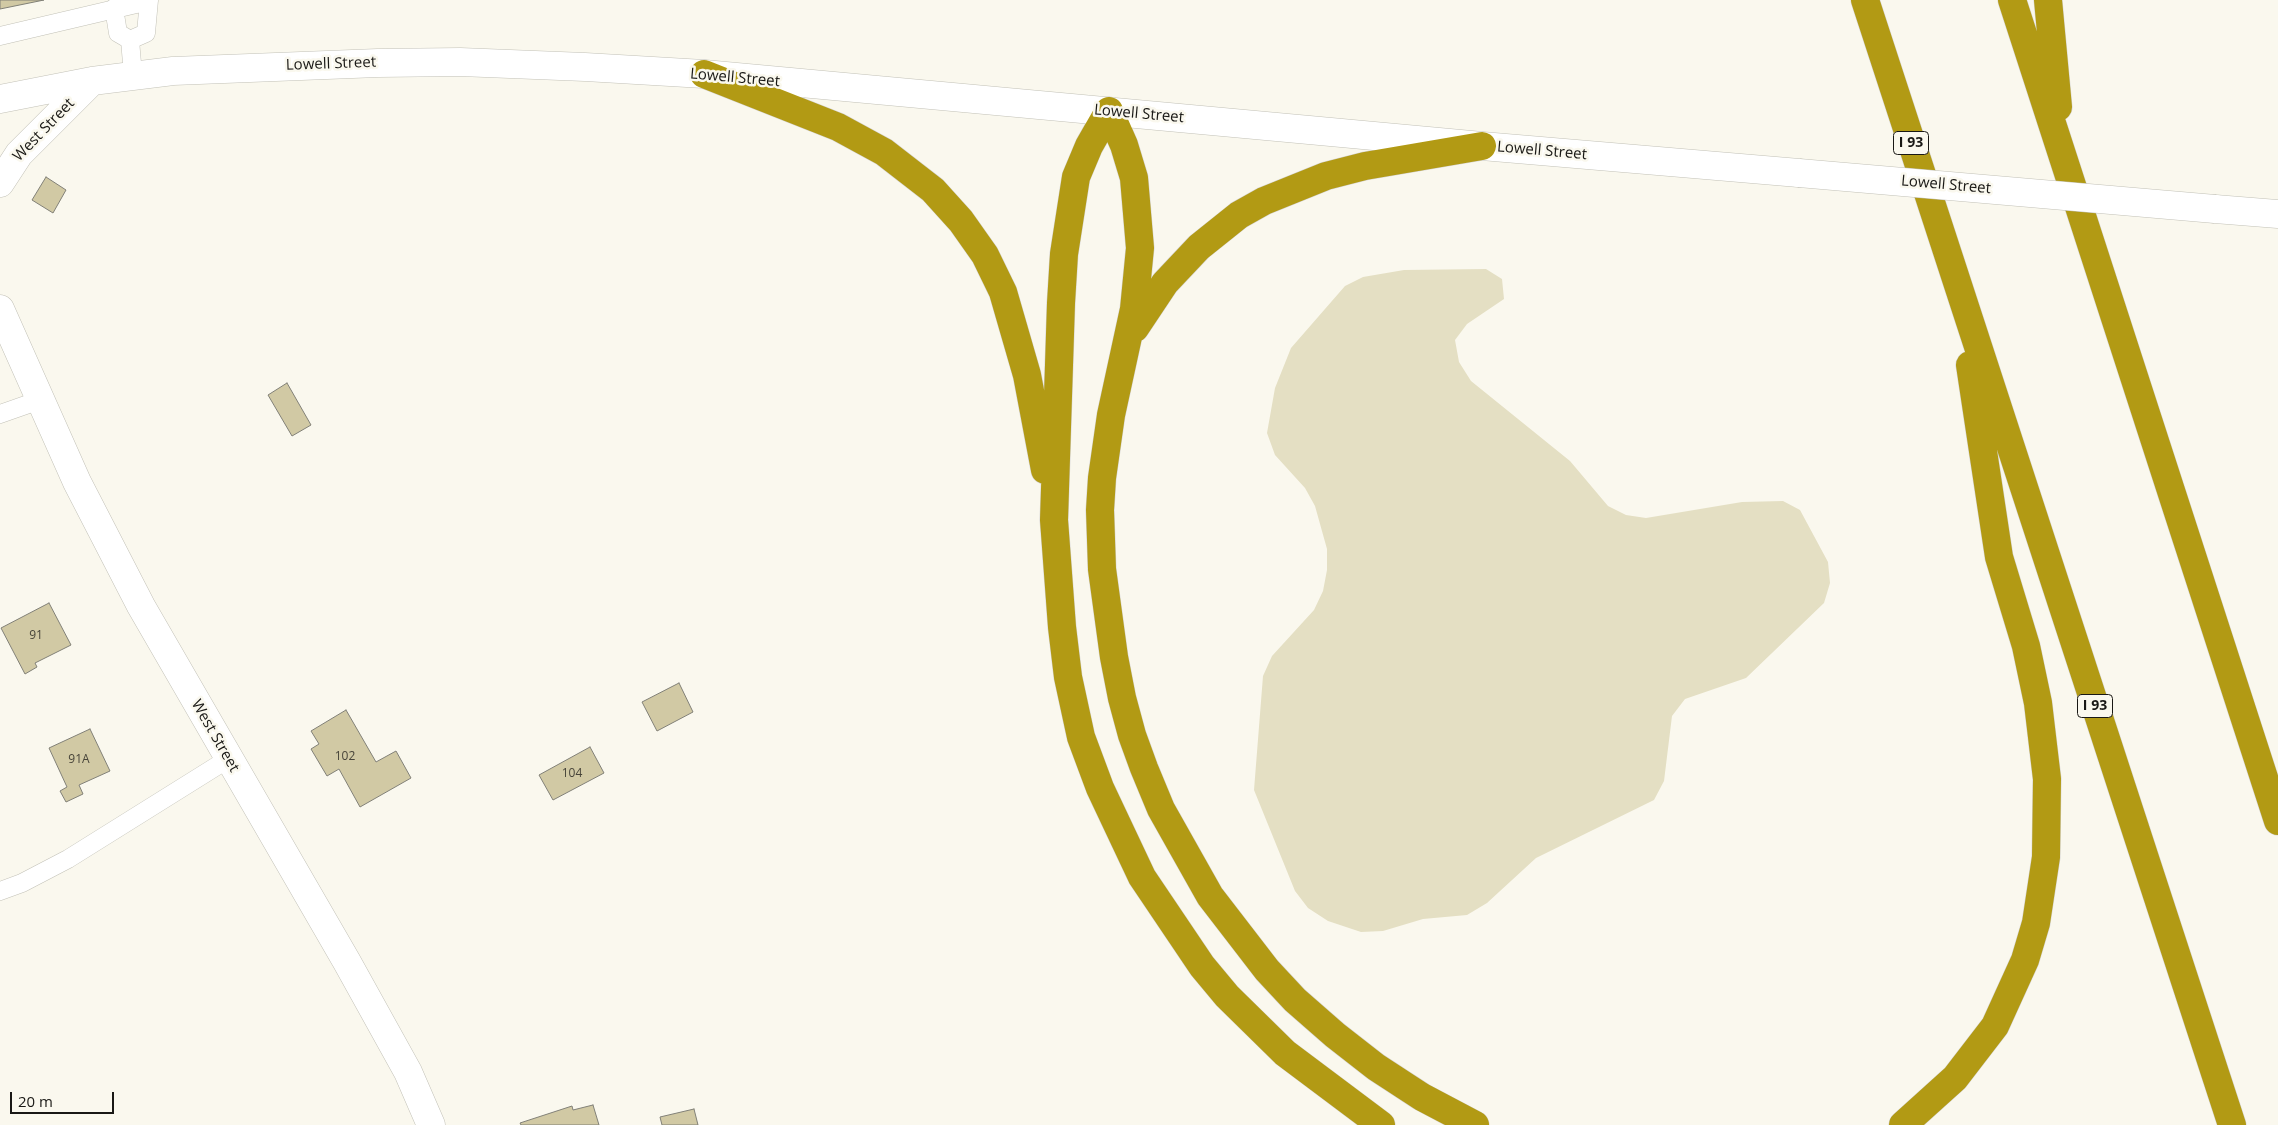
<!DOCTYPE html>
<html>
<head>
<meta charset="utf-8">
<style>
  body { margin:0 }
  #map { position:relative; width:2278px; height:1125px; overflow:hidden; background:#faf8ee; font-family:"Open Sans",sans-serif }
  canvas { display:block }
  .scale { position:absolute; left:10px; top:1092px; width:104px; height:22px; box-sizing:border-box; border:2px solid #191815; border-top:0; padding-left:6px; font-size:15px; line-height:18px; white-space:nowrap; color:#191815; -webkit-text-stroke:4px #faf8ee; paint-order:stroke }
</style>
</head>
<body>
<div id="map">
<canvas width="2278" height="1125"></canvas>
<div class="scale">20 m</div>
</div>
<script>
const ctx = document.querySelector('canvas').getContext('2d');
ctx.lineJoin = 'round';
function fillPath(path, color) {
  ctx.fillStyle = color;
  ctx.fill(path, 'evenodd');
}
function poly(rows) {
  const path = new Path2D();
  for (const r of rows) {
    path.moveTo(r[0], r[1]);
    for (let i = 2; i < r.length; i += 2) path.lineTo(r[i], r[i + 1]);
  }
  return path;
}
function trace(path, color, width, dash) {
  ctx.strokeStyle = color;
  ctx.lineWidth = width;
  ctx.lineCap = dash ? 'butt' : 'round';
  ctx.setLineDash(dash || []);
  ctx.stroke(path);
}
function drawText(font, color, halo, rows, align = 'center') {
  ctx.font = font + ' "Open Sans",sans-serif';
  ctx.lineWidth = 5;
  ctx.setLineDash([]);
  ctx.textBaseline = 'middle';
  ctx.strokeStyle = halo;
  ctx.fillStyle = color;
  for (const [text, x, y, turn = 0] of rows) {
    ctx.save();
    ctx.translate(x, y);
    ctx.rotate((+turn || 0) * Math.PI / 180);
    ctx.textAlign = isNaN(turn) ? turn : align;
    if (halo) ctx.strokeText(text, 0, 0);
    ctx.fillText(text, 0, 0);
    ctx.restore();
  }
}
fillPath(poly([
  [1486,269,1502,279,1504,299,1467,324,1455,340,1459,362,1471,381,1570,461,1608,506,1626,515,1646,518,1742,502,1783,501,1800,510,1828,562,1830,583,1824,603,1746,678,1685,699,1672,716,1664,781,1654,800,1536,858,1487,903,1467,915,1423,919,1383,931,1361,932,1328,921,1308,908,1295,891,1254,790,1263,676,1272,656,1314,610,1323,591,1327,570,1327,549,1315,506,1305,488,1275,455,1267,433,1275,388,1291,348,1345,286,1363,277,1404,270]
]), '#e4dfc3');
const building = poly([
  [0,0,44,0,0,9,0,0],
  [46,177,66,190,53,213,32,200,46,177],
  [287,383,311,425,292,436,268,395,287,383],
  [49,603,71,645,35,663,37,667,25,674,1,628,49,603],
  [679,683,693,712,657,731,642,702,679,683],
  [346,710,376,762,396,751,411,778,360,807,339,769,327,776,311,749,319,744,311,731,346,710],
  [90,729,110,771,79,785,83,794,66,802,60,791,67,787,49,748,90,729],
  [590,747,604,773,553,800,539,775,590,747],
  [593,1105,599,1125,521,1125,520,1123,572,1106,573,1110,593,1105],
  [694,1109,698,1125,662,1125,660,1117,694,1109]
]);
fillPath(building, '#d1c9a4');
trace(building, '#818077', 1);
const service = poly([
  [114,8,118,33,130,40],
  [0,36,149,1],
  [130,40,146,33,149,0],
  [130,40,133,75],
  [0,414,40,400],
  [0,891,22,883,68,859,228,759]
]);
const secondary = poly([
  [0,99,92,81,173,71,378,63,460,62,585,67,704,74,1482,146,1799,173],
  [0,183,19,154,92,81],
  [2215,209,2278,214],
  [0,309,77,482,141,606,347,962,408,1072,431,1125]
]);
const motorway = poly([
  [1865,0,2232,1125],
  [2012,0,2278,821],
  [2048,0,2058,107],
  [704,74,838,127,884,152,933,190,961,221,985,255,1003,292,1027,375,1045,470],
  [1109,111,1124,145,1134,178,1140,248,1134,309,1111,415,1102,478,1100,510,1102,569,1114,657,1122,698,1132,735,1144,768,1161,809,1210,896,1267,970,1295,1000,1335,1035,1376,1067,1422,1097,1475,1125],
  [1109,111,1089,146,1076,177,1064,254,1061,303,1054,520,1062,627,1068,677,1081,737,1100,788,1142,877,1202,966,1227,996,1285,1053,1381,1125],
  [1135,328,1165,283,1199,247,1239,215,1264,201,1326,176,1365,166,1482,146],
  [1903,1125,1955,1078,1995,1026,2025,960,2036,923,2046,857,2047,779,2038,703,2026,646,1999,557,1970,365]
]);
trace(service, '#c2c1b7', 19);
trace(secondary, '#c2c1b7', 29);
trace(motorway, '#d6d5d5', 29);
trace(service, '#fff', 18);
trace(secondary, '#fff', 28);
trace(motorway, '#b29a14', 28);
const secondaryBridge = poly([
  [1799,173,2215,209]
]);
trace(secondaryBridge, '#c2c1b7', 29, []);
trace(secondaryBridge, '#fff', 28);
drawText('12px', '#474439', null, [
  ["91",36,636],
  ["102",345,757],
  ["91A",79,760],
  ["104",572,774]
]);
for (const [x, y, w] of [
  [1911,143,35],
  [2095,706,35]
]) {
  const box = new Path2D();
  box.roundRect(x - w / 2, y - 11.5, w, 23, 4);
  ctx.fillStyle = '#faf8ee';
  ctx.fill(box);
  trace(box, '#191815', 1);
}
drawText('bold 14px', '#191815', null, [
  ["I 93",1911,143],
  ["I 93",2095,706]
]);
drawText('15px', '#191815', '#faf8ee', [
  ["Lowell Street",331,64,-2],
  ["Lowell Street",735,78,5],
  ["Lowell Street",1139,114,5],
  ["West Street",44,130,-46],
  ["Lowell Street",1542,151,5],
  ["Lowell Street",1946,185,5],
  ["West Street",215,736,60]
]);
</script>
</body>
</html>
